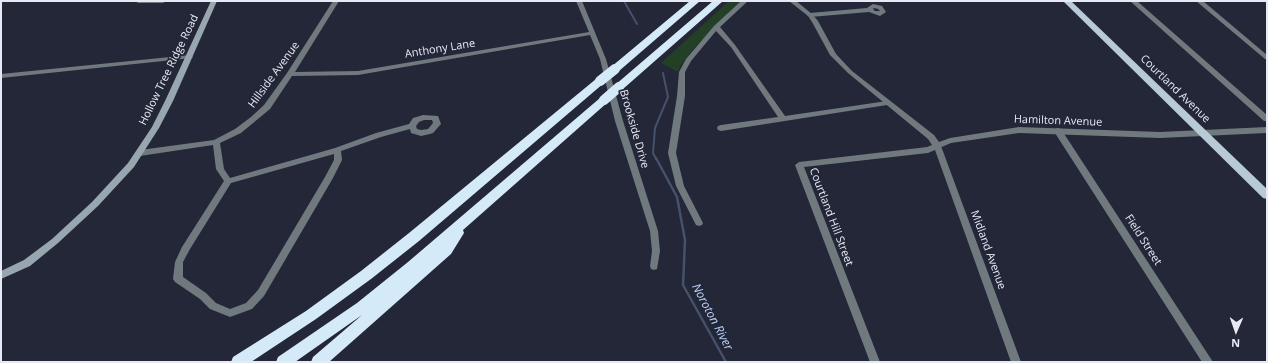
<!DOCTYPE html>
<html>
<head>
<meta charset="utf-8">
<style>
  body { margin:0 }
  #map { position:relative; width:1268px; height:363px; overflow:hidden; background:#232737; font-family:"Open Sans",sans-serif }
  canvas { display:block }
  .frame { position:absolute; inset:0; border:2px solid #e7eaf5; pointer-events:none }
  .north { position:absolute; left:1216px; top:311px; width:40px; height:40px; -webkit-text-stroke:3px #232737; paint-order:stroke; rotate:182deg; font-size:11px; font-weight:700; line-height:16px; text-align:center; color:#e7eaf5 }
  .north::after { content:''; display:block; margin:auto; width:14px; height:18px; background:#e7eaf5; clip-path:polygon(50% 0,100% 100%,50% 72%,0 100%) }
</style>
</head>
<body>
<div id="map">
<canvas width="1268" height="363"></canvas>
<div class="frame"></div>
<div class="north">N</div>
</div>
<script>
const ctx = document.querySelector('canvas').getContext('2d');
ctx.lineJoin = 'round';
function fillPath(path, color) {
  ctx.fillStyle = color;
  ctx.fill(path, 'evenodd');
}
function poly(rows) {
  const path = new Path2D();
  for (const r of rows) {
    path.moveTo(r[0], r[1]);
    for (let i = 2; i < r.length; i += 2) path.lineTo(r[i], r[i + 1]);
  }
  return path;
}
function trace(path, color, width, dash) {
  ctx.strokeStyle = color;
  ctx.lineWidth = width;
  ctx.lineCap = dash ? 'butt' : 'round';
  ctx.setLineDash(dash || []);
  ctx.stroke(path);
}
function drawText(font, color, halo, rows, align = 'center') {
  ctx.font = font + ' "Open Sans",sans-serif';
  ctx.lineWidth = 3.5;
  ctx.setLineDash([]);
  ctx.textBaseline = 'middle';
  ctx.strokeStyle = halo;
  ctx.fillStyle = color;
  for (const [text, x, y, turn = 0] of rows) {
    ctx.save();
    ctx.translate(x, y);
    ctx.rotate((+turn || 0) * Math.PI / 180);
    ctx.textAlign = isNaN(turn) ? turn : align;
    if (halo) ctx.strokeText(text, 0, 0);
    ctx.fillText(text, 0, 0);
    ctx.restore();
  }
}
fillPath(poly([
  [729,1,740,1,695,47,681,65,678,72,661,63]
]), '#234026');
trace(poly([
  [624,1,637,24],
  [656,159,653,153,655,128,668,97,663,73]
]), '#45516d', 2);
trace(poly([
  [656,158,677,197,685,240,683,285,726,362]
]), '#45516d', 2.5);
fillPath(poly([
  [135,1,166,1,163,3,138,3,135,1],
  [333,1,339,1,295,72,358,71,589,32,576,1,582,1,606,59,623,121,658,231,660,251,657,269,654,270,651,269,650,266,652,251,650,231,615,121,600,59,590,35,358,75,292,76,270,109,241,133,220,143,224,169,230,178,335,148,376,133,409,124,413,118,423,115,438,116,441,124,433,133,430,134,421,136,411,133,410,129,381,137,341,151,342,160,333,178,264,296,252,309,230,317,210,309,200,299,175,282,173,279,175,262,182,247,224,181,216,169,213,145,140,156,136,153,140,150,214,140,235,129,251,117,264,105,287,73,333,1],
  [424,120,432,120,433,123,428,129,421,130,417,129,416,126,419,122,424,120],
  [334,154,334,160,325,177,258,290,246,303,230,309,216,303,206,293,183,277,183,262,190,249,231,183,334,154],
  [741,1,748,1,720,27,735,45,785,116,887,101,891,103,887,105,721,131,718,130,717,128,718,126,721,125,778,117,731,47,716,31,691,61,685,72,685,96,676,153,684,186,703,223,702,225,699,226,696,225,676,186,668,153,677,96,679,72,686,59,714,26,741,1],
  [1130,1,1137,1,1267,115,1267,121,1264,121,1130,1],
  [1196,1,1203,1,1267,55,1267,60,1265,59,1196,1],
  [873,4,882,6,886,12,880,16,869,12,810,17,807,15,810,13,867,8,873,4],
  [874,8,878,9,880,11,875,11,873,9,874,8],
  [190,55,193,57,192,58,1,78,1,74,190,55],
  [1058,128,1061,129,1213,362,1202,362,1055,133,1054,131,1055,129,1058,128],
  [937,143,941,146,1021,362,1011,362,935,150,928,153,804,167,880,362,870,362,795,165,799,162,927,147,937,143]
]), '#70797e');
fillPath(poly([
  [789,1,796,1,812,14,818,21,836,54,852,71,934,135,939,142,950,138,1019,127,1160,132,1267,127,1267,133,1160,138,1019,133,951,143,937,149,934,148,928,139,848,73,830,55,812,22,808,16,789,1]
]), '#70797e');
fillPath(poly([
  [211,1,217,1,173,101,159,128,134,167,98,206,58,243,30,266,1,279,1,271,24,260,52,239,92,202,128,163,152,127,165,101,211,1]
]), '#98a6af');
fillPath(poly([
  [1063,1,1071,1,1267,189,1267,199,1263,198,1063,1]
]), '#b8cad6');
fillPath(poly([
  [690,1,700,1,619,71,611,71,610,69,611,67,690,1],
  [713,1,723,1,623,89,615,89,614,87,615,85,713,1],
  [600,78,604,79,605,81,604,83,419,241,371,279,316,319,251,362,231,362,233,357,306,311,361,271,409,233,596,79,600,78],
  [604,97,608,98,609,100,608,102,463,230,464,233,451,254,329,362,311,362,313,357,362,315,295,362,276,362,278,357,357,303,408,262,600,98,604,97]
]), '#d4eaf8');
trace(poly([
  [600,81,615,69],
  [604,100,619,87]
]), '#d4eaf8', 10);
drawText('11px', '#e7eaf5', '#232737', [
  ["Anthony Lane",440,49,-9],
  ["Hollow Tree Ridge Road",169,70,-64],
  ["Hillside Avenue",274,75,-54],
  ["Courtland Avenue",1175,89,44],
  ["Hamilton Avenue",1058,121,2],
  ["Brookside Drive",634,129,74],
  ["Courtland Hill Street",831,217,69],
  ["Field Street",1143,240,57],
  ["Midland Avenue",988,250,70]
]);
drawText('italic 12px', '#bcd5fd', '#232737', [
  ["Noroton River",712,317,62]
]);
</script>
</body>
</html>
